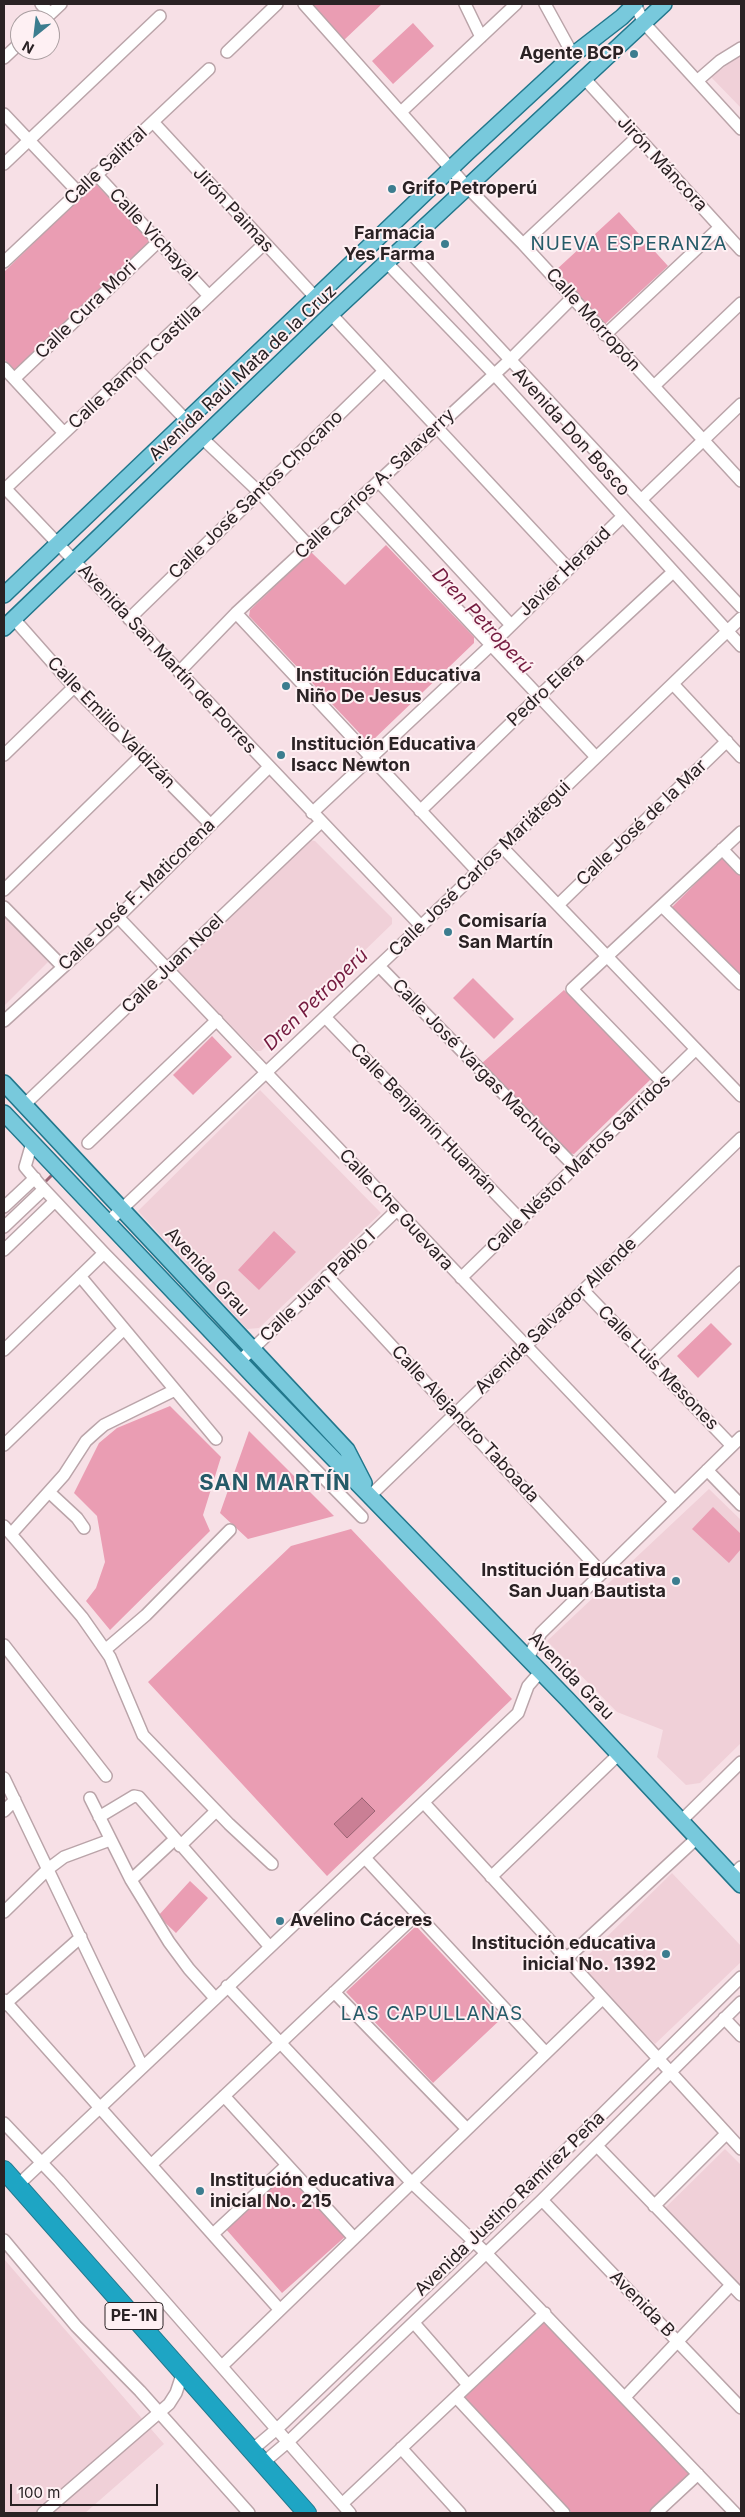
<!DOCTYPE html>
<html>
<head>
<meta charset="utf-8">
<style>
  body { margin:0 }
  #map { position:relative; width:745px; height:2517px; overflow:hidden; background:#f7e0e6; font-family:Inter,sans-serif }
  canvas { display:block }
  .frame { position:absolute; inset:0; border:5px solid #2a2224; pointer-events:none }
  .north { position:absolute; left:10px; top:10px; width:50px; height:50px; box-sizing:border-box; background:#fef0f3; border:1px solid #a99ea0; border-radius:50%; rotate:209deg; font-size:14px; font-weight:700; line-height:20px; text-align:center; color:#2a2224 }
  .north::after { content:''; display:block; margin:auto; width:18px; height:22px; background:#3c7d8f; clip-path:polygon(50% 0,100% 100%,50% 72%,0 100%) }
  .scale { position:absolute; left:10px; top:2484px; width:148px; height:22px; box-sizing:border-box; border:2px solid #2a2224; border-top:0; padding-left:6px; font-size:15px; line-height:18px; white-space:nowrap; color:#2a2224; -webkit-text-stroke:4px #fef0f3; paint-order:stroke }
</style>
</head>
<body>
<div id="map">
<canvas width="745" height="2517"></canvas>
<div class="frame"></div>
<div class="north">N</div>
<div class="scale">100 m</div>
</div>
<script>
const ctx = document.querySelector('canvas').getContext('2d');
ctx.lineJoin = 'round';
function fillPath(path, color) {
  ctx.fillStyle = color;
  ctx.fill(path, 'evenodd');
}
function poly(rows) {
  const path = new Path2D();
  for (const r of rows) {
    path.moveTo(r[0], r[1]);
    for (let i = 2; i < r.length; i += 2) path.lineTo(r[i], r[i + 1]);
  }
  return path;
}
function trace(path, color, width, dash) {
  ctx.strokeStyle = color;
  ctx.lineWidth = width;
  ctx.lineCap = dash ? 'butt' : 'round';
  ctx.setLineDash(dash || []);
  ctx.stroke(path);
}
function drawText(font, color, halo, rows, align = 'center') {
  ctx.font = font + ' Inter,sans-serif';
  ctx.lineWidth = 4;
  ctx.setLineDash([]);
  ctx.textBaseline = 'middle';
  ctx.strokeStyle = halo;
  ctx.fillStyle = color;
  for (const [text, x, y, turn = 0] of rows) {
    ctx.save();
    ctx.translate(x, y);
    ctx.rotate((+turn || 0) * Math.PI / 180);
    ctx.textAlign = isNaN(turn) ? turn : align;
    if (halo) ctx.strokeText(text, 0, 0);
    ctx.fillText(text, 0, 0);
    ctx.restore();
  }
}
fillPath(poly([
  [741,54,741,108,711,77],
  [310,840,315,841,392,918,392,924,261,1051,256,1051,177,970,176,967],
  [4,915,48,962,4,1006],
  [260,1090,381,1213,259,1328,247,1329,138,1211],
  [709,1489,741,1520,741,1743,700,1783,686,1785,657,1757,663,1730,617,1712,547,1641],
  [672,1873,741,1946,741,1962,655,2044,578,1965],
  [725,2149,741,2165,741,2290,663,2210],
  [4,2259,164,2444,85,2513,4,2513]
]), '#f0d0d8');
fillPath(poly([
  [310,4,382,4,343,41],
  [413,23,434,46,393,84,372,61],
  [95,183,150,241,15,371,4,359,4,272],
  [619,212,668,266,605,324,556,270],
  [386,545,474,637,474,643,373,740,366,740,249,616,250,610,311,552,345,585],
  [724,855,741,873,741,977,672,907],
  [473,978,514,1019,494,1039,453,998],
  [564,990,651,1079,574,1154,568,1153,481,1064],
  [212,1036,232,1057,193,1095,173,1075],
  [274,1231,296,1252,259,1290,238,1270],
  [711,1323,732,1344,698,1378,677,1356],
  [170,1406,221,1457,203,1515,210,1531,110,1630,86,1601,96,1588,105,1562,97,1516,74,1493,99,1443,117,1428],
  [249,1431,334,1516,248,1539,220,1513],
  [713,1507,741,1534,741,1549,729,1563,692,1529],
  [351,1529,512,1699,327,1876,148,1682,291,1546],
  [190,1881,208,1898,176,1933,158,1916],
  [416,1926,502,2018,433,2083,346,1992],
  [287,2169,347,2235,282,2293,225,2228],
  [544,2320,690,2475,648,2513,572,2513,462,2396]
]), '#ea9db3');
const water = poly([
  [362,1798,375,1811,347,1838,334,1824,362,1798]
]);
fillPath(water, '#ca7f95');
trace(water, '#9a6373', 1);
trace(poly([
  [42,1185,53,1174]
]), '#9a6373', 3);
const minor = poly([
  [41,4,50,14],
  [304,4,468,188,523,244,741,481],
  [465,4,481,37],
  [545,4,573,55],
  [635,4,644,23,741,129],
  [44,20,61,4],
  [227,52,277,4],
  [4,58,20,43],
  [584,78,741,250],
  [697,81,720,61,741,48],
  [401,112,516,4],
  [4,114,78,192],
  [153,122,315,297],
  [4,164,160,16],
  [96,174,209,296],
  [523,244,637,137],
  [405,247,741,607],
  [4,262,209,69],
  [387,263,494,374,741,646],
  [331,314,568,568],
  [605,335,720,227],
  [135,367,186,420],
  [4,368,64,433],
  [14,379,159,241],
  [654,386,741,303],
  [201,437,259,492,309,546],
  [379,482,511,625],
  [4,487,421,926],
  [5,489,264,244],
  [641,500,741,404],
  [357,502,596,757],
  [236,613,478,872],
  [14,619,74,687,211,825],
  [129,619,383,372],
  [179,672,236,613,511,359,573,297],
  [673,684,741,757],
  [4,755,74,687],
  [420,811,539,696,673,572],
  [312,813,488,648,622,517],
  [503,848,741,1096],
  [722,849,741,869],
  [4,890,142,755],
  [558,905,727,741],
  [662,906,741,984],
  [4,907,63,967],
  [118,917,675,1502],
  [379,966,575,1167],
  [325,1017,521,1220],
  [4,1021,118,917,269,767],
  [662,1082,572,989,741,832],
  [24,1105,321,822],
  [32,1143,25,1167,41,1186,104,1253,362,1517],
  [88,1143,217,1020],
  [4,1207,35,1178],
  [108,1222,421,926,741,618],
  [4,1227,44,1189],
  [4,1250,55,1201],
  [80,1276,216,1439],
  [327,1276,602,1573],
  [461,1278,696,1049],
  [583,1290,732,1446],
  [4,1350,104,1253],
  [650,1360,741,1272],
  [239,1362,397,1210],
  [4,1445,124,1329],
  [707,1470,741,1505],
  [49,1492,77,1518,84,1528],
  [371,1495,741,1138],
  [4,1526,82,1617,110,1657,143,1735,229,1824,272,1864],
  [11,1534,64,1475,86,1441,96,1432,104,1425,175,1390],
  [4,1645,106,1776],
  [105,1650,146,1615,230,1530],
  [528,1658,541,1633,741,1437],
  [4,1778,142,2066],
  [90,1798,131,1880,169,1942,189,1969,215,1998],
  [424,1803,741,2149],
  [4,1811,15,1800],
  [99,1817,134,1796,139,1797,270,1947],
  [681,1821,741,1762],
  [180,1846,216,1811],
  [365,1858,546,2053],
  [732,1876,741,1867],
  [491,1877,619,1754],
  [131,1880,174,1840],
  [4,1912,48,1869,64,1857,110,1840],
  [566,1959,697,1838],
  [227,1986,412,2183,486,2253,735,2513],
  [334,1992,467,2129],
  [4,2000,280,2310],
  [4,2005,81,1937],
  [724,2018,741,2036],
  [224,2096,354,2238],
  [4,2123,59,2181,350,2513],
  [597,2146,741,2295],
  [151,2165,417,1914],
  [18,2185,518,1713,528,1686,541,1671],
  [542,2200,741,2408],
  [654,2206,726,2134],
  [213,2234,287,2165],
  [4,2240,76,2326,140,2391,249,2513],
  [414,2323,468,2385],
  [222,2366,602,1999],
  [456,2397,564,2513],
  [625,2397,731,2285],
  [401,2448,460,2513],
  [252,2450,278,2428,474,2241,741,1977],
  [263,2463,289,2441,542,2200,741,2002],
  [342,2504,545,2313],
  [43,2513,169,2404,176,2393,183,2372],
  [656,2513,698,2474]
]);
const major = poly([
  [4,595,468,152,573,55,622,17,635,4],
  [4,628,331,314,664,4],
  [4,1083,347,1450,364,1483],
  [4,1113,259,1382,568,1700,741,1885]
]);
const highway = poly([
  [4,2170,307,2513]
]);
trace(minor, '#baa4a9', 14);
trace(major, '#22778c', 18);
trace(highway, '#22778c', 20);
trace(minor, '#fff', 11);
trace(major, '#78c9dc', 15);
trace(highway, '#1ea5c4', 18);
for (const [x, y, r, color] of [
  [634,54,5,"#3c7d8f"],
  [392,189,5,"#3c7d8f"],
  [445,244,5,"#3c7d8f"],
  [286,686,5,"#3c7d8f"],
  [281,755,5,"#3c7d8f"],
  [448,932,5,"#3c7d8f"],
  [676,1581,5,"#3c7d8f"],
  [280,1921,5,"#3c7d8f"],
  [666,1954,5,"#3c7d8f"],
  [200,2191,5,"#3c7d8f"]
]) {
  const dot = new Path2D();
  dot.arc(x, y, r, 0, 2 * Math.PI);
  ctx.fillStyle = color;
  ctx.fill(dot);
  trace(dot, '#fef0f3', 2);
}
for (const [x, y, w] of [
  [134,2316,58]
]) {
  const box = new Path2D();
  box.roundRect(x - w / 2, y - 13.5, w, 27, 4);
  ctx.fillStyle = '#fef0f3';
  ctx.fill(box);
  trace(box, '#2a2224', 1);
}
drawText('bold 16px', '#2a2224', null, [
  ["PE-1N",134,2316]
]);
drawText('bold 18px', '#2a2224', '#fef0f3', [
  ["Agente BCP",624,54,"right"],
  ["Grifo Petroperú",402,189],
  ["Farmacia",435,234,"right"],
  ["Yes Farma",435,255,"right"],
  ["Institución Educativa",296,676],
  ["Niño De Jesus",296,697],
  ["Institución Educativa",291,745],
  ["Isacc Newton",291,766],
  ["Comisaría",458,922],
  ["San Martín",458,943],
  ["Institución Educativa",666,1571,"right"],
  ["San Juan Bautista",666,1592,"right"],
  ["Avelino Cáceres",290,1921],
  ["Institución educativa",656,1944,"right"],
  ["inicial No. 1392",656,1965,"right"],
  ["Institución educativa",210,2181],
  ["inicial No. 215",210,2202]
], 'left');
drawText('18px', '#2a2224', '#fef0f3', [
  ["Jirón Máncora",662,164,47],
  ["Calle Salitral",106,166,-43],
  ["Jirón Paimas",233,210,47],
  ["Calle Vichayal",153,235,47],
  ["Calle Cura Mori",86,310,-44],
  ["Calle Morropón",593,320,48],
  ["Calle Ramón Castilla",135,367,-43],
  ["Avenida Raúl Mata de la Cruz",243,373,-43],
  ["Avenida Don Bosco",571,432,48],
  ["Calle Carlos A. Salaverry",375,484,-43],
  ["Calle José Santos Chocano",256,495,-44],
  ["Javier Heraud",565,572,-44],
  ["Avenida San Martín de Porres",167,659,47],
  ["Pedro Elera",546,690,-43],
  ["Calle Emilio Valdizán",111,723,46],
  ["Calle José de la Mar",642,823,-44],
  ["Calle José Carlos Mariátegui",480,869,-44],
  ["Calle José F. Maticorena",137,895,-44],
  ["Calle Juan Noel",173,964,-44],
  ["Calle José Vargas Machuca",477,1067,46],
  ["Calle Benjamín Huamán",423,1119,46],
  ["Calle Néstor Martos Garridos",579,1164,-44],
  ["Calle Che Guevara",396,1210,47],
  ["Avenida Grau",207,1272,47],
  ["Calle Juan Pablo I",318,1286,-44],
  ["Avenida Salvador Allende",556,1316,-44],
  ["Calle Luis Mesones",658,1368,46],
  ["Calle Alejandro Taboada",465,1424,47],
  ["Avenida Grau",571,1676,46],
  ["Avenida Justino Ramírez Peña",510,2204,-44],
  ["Avenida B",642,2304,46]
]);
ctx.letterSpacing = '1px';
drawText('19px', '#255a68', '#fef0f3', [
  ["NUEVA ESPERANZA",629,244],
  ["LAS CAPULLANAS",432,2014]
]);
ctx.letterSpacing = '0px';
drawText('italic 19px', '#741a3f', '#fef0f3', [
  ["Dren Petroperú",482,621,47],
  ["Dren Petroperú",316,1000,-44]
]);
ctx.letterSpacing = '1px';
drawText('bold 22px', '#255a68', '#fef0f3', [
  ["SAN MARTÍN",275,1483]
]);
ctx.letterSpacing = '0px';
</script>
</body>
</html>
